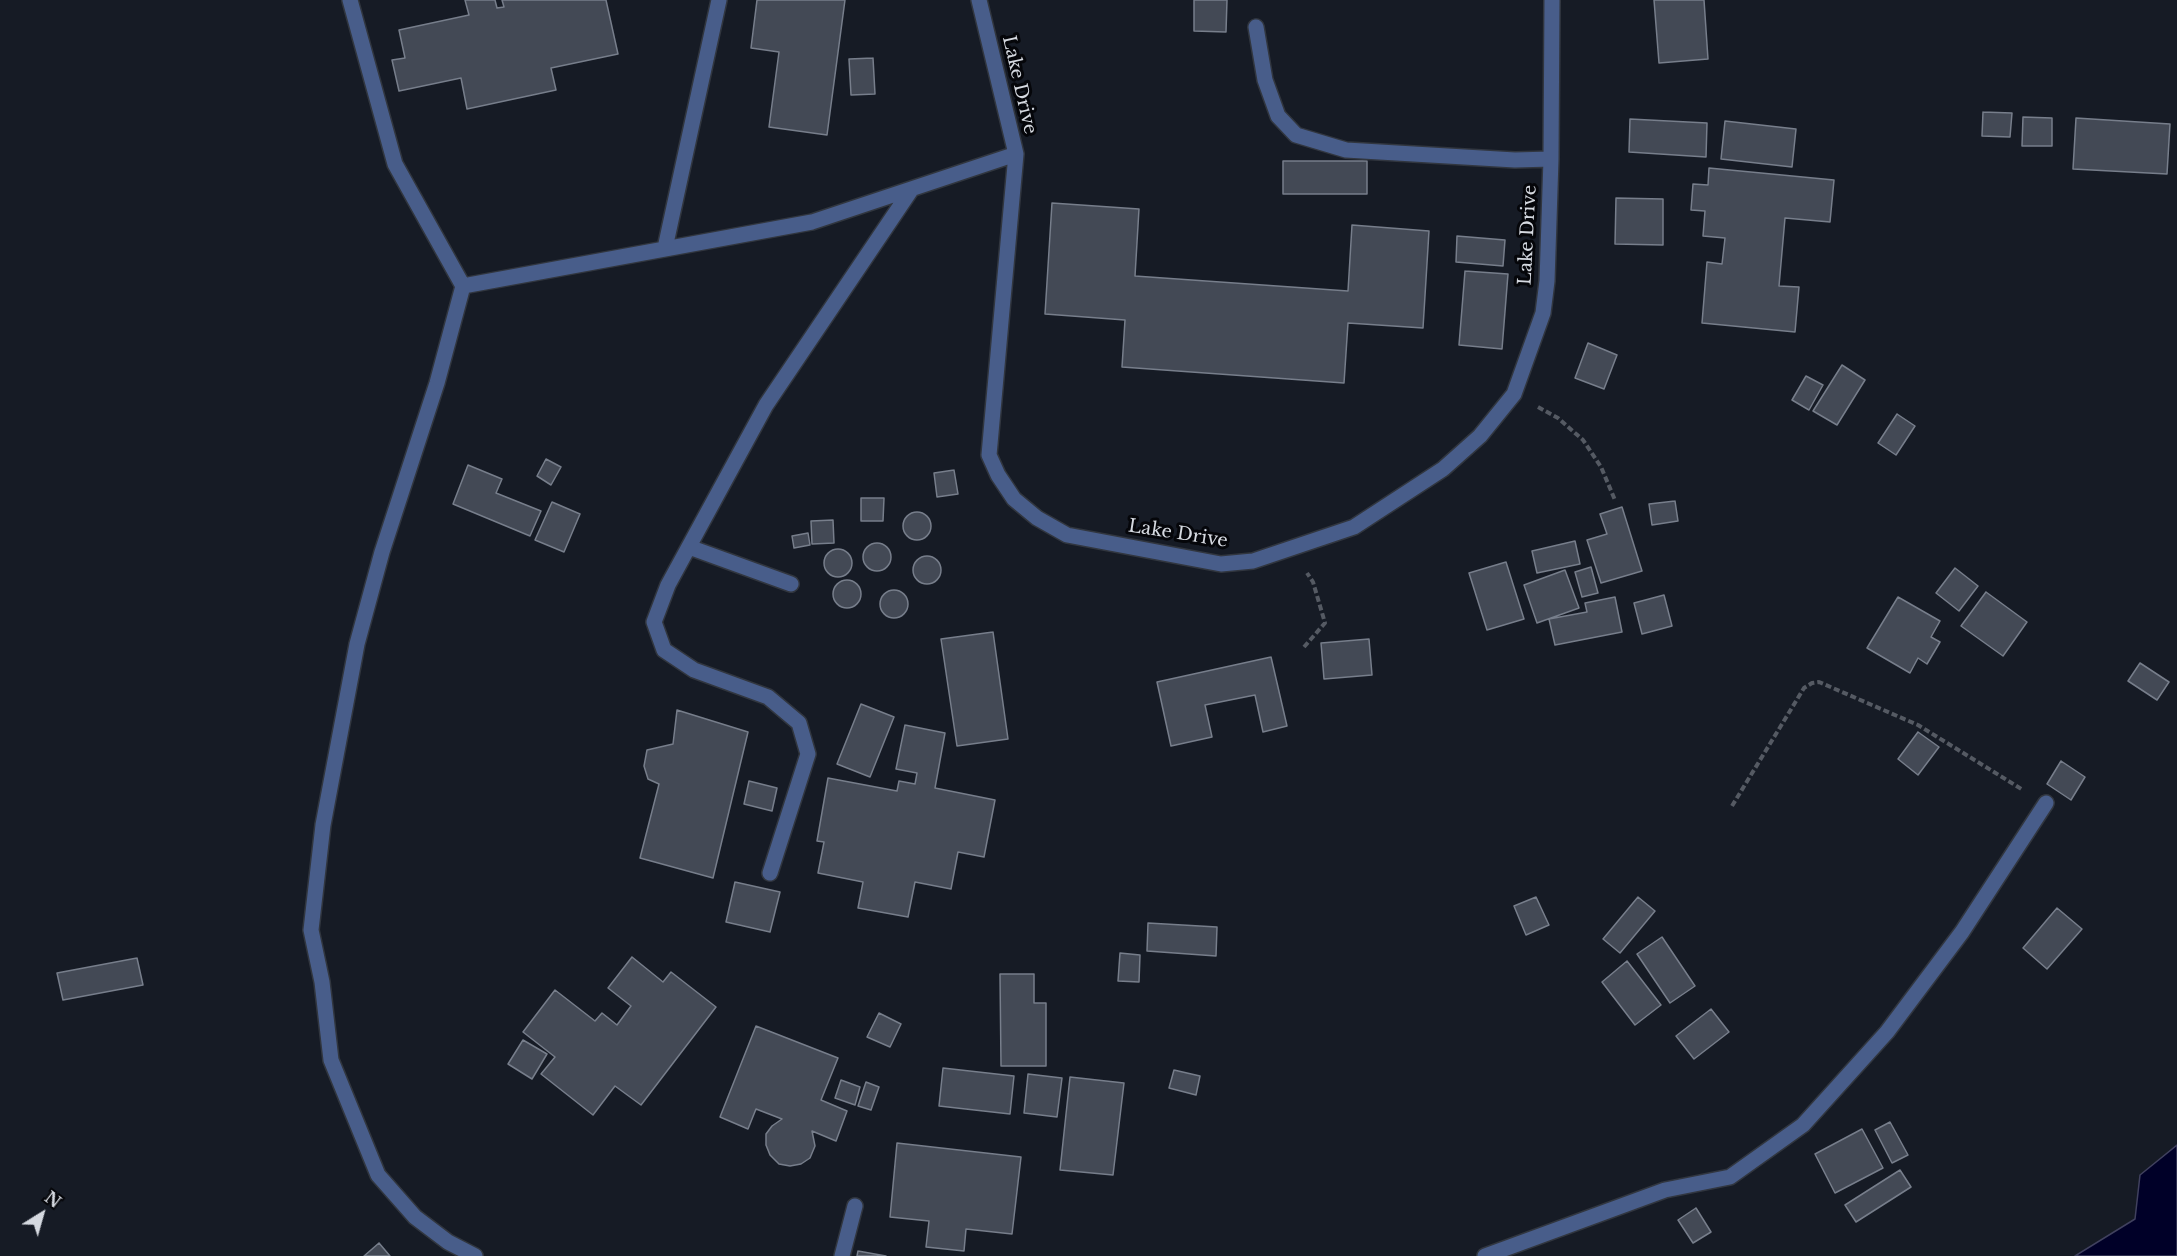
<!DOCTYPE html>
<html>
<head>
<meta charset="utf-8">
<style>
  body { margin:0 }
  #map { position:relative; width:2177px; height:1256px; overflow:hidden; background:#161b25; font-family:"Libre Baskerville",serif }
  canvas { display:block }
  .north { position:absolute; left:12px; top:1184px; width:60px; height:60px; -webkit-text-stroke:4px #05060a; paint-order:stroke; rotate:37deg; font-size:16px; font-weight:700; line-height:24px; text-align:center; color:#d5d9e0 }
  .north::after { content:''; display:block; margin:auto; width:21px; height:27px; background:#d5d9e0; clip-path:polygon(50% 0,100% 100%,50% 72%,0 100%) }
</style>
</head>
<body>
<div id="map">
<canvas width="2177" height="1256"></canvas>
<div class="north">N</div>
</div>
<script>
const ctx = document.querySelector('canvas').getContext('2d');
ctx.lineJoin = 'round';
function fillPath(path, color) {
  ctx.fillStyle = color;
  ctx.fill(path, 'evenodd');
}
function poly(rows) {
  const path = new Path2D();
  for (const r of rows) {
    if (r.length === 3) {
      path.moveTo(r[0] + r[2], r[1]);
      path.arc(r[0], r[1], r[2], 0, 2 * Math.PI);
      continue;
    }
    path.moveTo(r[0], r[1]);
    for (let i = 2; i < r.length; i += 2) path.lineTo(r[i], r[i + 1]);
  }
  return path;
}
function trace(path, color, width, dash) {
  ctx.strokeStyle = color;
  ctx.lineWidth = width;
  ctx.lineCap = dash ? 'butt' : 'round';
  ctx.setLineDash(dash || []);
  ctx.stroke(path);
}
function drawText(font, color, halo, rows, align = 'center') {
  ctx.font = font + ' "Libre Baskerville",serif';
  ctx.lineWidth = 6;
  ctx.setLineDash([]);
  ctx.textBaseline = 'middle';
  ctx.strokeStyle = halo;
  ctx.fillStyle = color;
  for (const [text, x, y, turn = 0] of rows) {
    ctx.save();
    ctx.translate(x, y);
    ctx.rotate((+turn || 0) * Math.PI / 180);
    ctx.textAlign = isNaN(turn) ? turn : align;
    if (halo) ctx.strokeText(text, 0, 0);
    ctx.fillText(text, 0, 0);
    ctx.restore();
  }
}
const water = poly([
  [2177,1145,2177,1256,2075,1256,2135,1219,2140,1175,2177,1145]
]);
fillPath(water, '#000028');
trace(water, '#40415f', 1.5);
const building = poly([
  [465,0,495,0,497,8,504,7,502,0,606,0,618,54,551,68,556,90,467,109,461,78,399,91,392,60,405,58,399,30,469,15,465,0],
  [757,0,845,0,827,135,769,127,779,52,751,48,757,0],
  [1194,0,1227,0,1226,32,1194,31,1194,0],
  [1654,0,1704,0,1708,59,1659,63,1654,0],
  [873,58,875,94,851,95,849,59,873,58],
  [1983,112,2012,113,2010,137,1982,136,1983,112],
  [2023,117,2052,118,2052,146,2022,146,2023,117],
  [2076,118,2170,124,2167,174,2073,169,2076,118],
  [1630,119,1707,123,1706,157,1629,152,1630,119],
  [1725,121,1796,129,1792,167,1721,159,1725,121],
  [1283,161,1367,161,1367,194,1283,194,1283,161],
  [1709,168,1834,180,1830,222,1785,218,1779,286,1799,287,1795,332,1702,323,1707,262,1722,264,1725,238,1703,236,1705,211,1691,210,1693,184,1708,185,1709,168],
  [1616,198,1663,199,1663,245,1615,244,1616,198],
  [1052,203,1139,209,1135,276,1348,291,1352,225,1429,231,1423,328,1348,323,1344,383,1122,367,1125,320,1045,314,1052,203],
  [1457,236,1505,240,1503,266,1456,262,1457,236],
  [1465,271,1508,274,1502,349,1459,345,1465,271],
  [1588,343,1617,355,1604,389,1575,378,1588,343],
  [1842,365,1865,380,1837,425,1813,411,1842,365],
  [1806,376,1823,385,1809,410,1792,400,1806,376],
  [1897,414,1915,426,1896,455,1878,443,1897,414],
  [546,459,561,467,551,485,537,476,546,459],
  [468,465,502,479,496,493,541,511,530,536,453,504,468,465],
  [954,470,958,494,937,497,934,473,954,470],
  [861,498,884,498,883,521,861,521,861,498],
  [1675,501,1678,521,1652,525,1649,504,1675,501],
  [552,502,580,514,564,552,535,540,552,502],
  [1622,507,1642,571,1601,583,1587,540,1607,534,1600,514,1622,507],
  [917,526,14],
  [833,520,834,543,812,544,811,521,833,520],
  [808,533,810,545,794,548,792,536,808,533],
  [1575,541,1580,564,1537,573,1532,551,1575,541],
  [877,557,14],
  [838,563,14],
  [927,570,14],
  [1506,562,1524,619,1487,630,1469,573,1506,562],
  [1591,567,1598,593,1582,597,1575,572,1591,567],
  [1955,568,1978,586,1959,611,1936,593,1955,568],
  [1565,570,1579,608,1537,623,1524,585,1565,570],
  [847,594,14],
  [894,604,14],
  [1986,592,2027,622,2003,656,1961,626,1986,592],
  [1664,595,1672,626,1642,634,1634,603,1664,595],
  [1615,597,1622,632,1555,645,1549,619,1587,612,1585,603,1615,597],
  [1898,597,1940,621,1931,637,1940,642,1927,664,1918,658,1910,673,1867,648,1898,597],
  [993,632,1008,739,957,746,941,639,993,632],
  [1369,639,1372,675,1324,679,1321,643,1369,639],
  [1271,657,1287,726,1263,732,1255,695,1205,705,1212,737,1171,746,1157,682,1271,657],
  [2140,663,2169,682,2157,700,2128,681,2140,663],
  [861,704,894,717,870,777,837,764,861,704],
  [677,710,748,732,713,878,640,858,659,784,648,779,644,766,647,750,673,744,677,710],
  [905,725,945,733,935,788,995,800,984,857,958,852,951,889,915,882,908,917,858,908,863,882,818,873,824,842,817,841,828,778,897,791,899,781,915,784,917,773,896,769,905,725],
  [1918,732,1939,747,1918,775,1898,759,1918,732],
  [2061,761,2085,777,2071,800,2047,784,2061,761],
  [749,781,777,788,772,811,744,804,749,781],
  [735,882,780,892,770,932,726,922,735,882],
  [1536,897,1549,925,1526,935,1514,906,1536,897],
  [1638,897,1655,911,1620,953,1603,939,1638,897],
  [2057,908,2082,929,2047,969,2023,948,2057,908],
  [1148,923,1217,927,1216,956,1147,951,1148,923],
  [1662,937,1695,986,1670,1003,1637,954,1662,937],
  [1120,953,1140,955,1139,982,1118,981,1120,953],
  [632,957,663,982,671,972,716,1007,641,1105,615,1086,593,1115,541,1074,555,1057,523,1032,555,990,595,1021,602,1013,617,1025,631,1006,608,988,632,957],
  [137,958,143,985,63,1000,57,973,137,958],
  [1627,961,1661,1005,1635,1025,1602,982,1627,961],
  [1000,974,1034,974,1034,1003,1046,1003,1046,1066,1001,1066,1000,974],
  [1711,1009,1729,1032,1694,1059,1676,1036,1711,1009],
  [879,1013,901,1024,890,1047,867,1037,879,1013],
  [756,1026,838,1058,821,1100,847,1111,836,1141,812,1131,815,1146,810,1158,801,1164,790,1166,779,1164,770,1155,766,1145,766,1134,772,1126,782,1119,756,1109,748,1129,720,1117,756,1026],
  [523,1040,547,1054,532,1079,508,1064,523,1040],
  [943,1068,1014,1076,1010,1114,939,1106,943,1068],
  [1174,1070,1200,1076,1196,1095,1169,1088,1174,1070],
  [1028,1074,1062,1078,1057,1117,1024,1113,1028,1074],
  [1070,1077,1124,1083,1113,1175,1060,1170,1070,1077],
  [841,1080,860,1087,855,1105,835,1098,841,1080],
  [866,1082,879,1087,871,1110,858,1106,866,1082],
  [1890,1122,1908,1155,1892,1163,1875,1130,1890,1122],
  [1862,1129,1883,1168,1835,1193,1815,1154,1862,1129],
  [897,1143,1021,1157,1012,1234,966,1229,964,1251,926,1247,929,1221,890,1217,897,1143],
  [1900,1170,1911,1187,1856,1222,1845,1205,1900,1170],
  [1696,1208,1711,1232,1693,1243,1678,1220,1696,1208],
  [379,1243,390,1256,364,1256,379,1243],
  [858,1251,886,1256,857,1256,858,1251]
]);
fillPath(building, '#434955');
trace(building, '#777e8b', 1.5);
const minor = poly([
  [350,0,395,164,463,286],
  [979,0,1016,154,989,455,998,475,1014,499,1037,518,1067,535,1221,564,1253,561,1354,527,1443,469,1480,436,1514,394,1543,313,1547,281,1551,159,1552,0],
  [1256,27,1265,80,1278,116,1296,135,1346,150,1515,160,1551,159],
  [665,248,719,0],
  [689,547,791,584],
  [770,873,808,754,799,723,768,697,694,670,664,650,654,622,668,585,766,405,911,190],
  [475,1256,448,1242,415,1217,378,1175,331,1060,322,982,311,930,323,825,357,644,382,552,437,383,463,286,812,222,1016,154],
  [842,1256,855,1206],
  [1485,1256,1665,1190,1730,1177,1803,1125,1887,1032,1962,932,2046,803]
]);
trace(minor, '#31363f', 18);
trace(poly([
  [1538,407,1558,418,1583,440,1601,467,1615,500],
  [1304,647,1325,623,1313,582,1307,573],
  [1732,806,1804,688,1812,683,1819,682,1918,725,2023,790]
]), '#555a63', 4, [6, 3]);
trace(minor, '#485d8a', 15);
drawText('18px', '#d5d9e0', '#05060a', [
  ["Lake Drive",1019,85,77],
  ["Lake Drive",1528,235,-87],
  ["Lake Drive",1178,534,9]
]);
</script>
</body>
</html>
